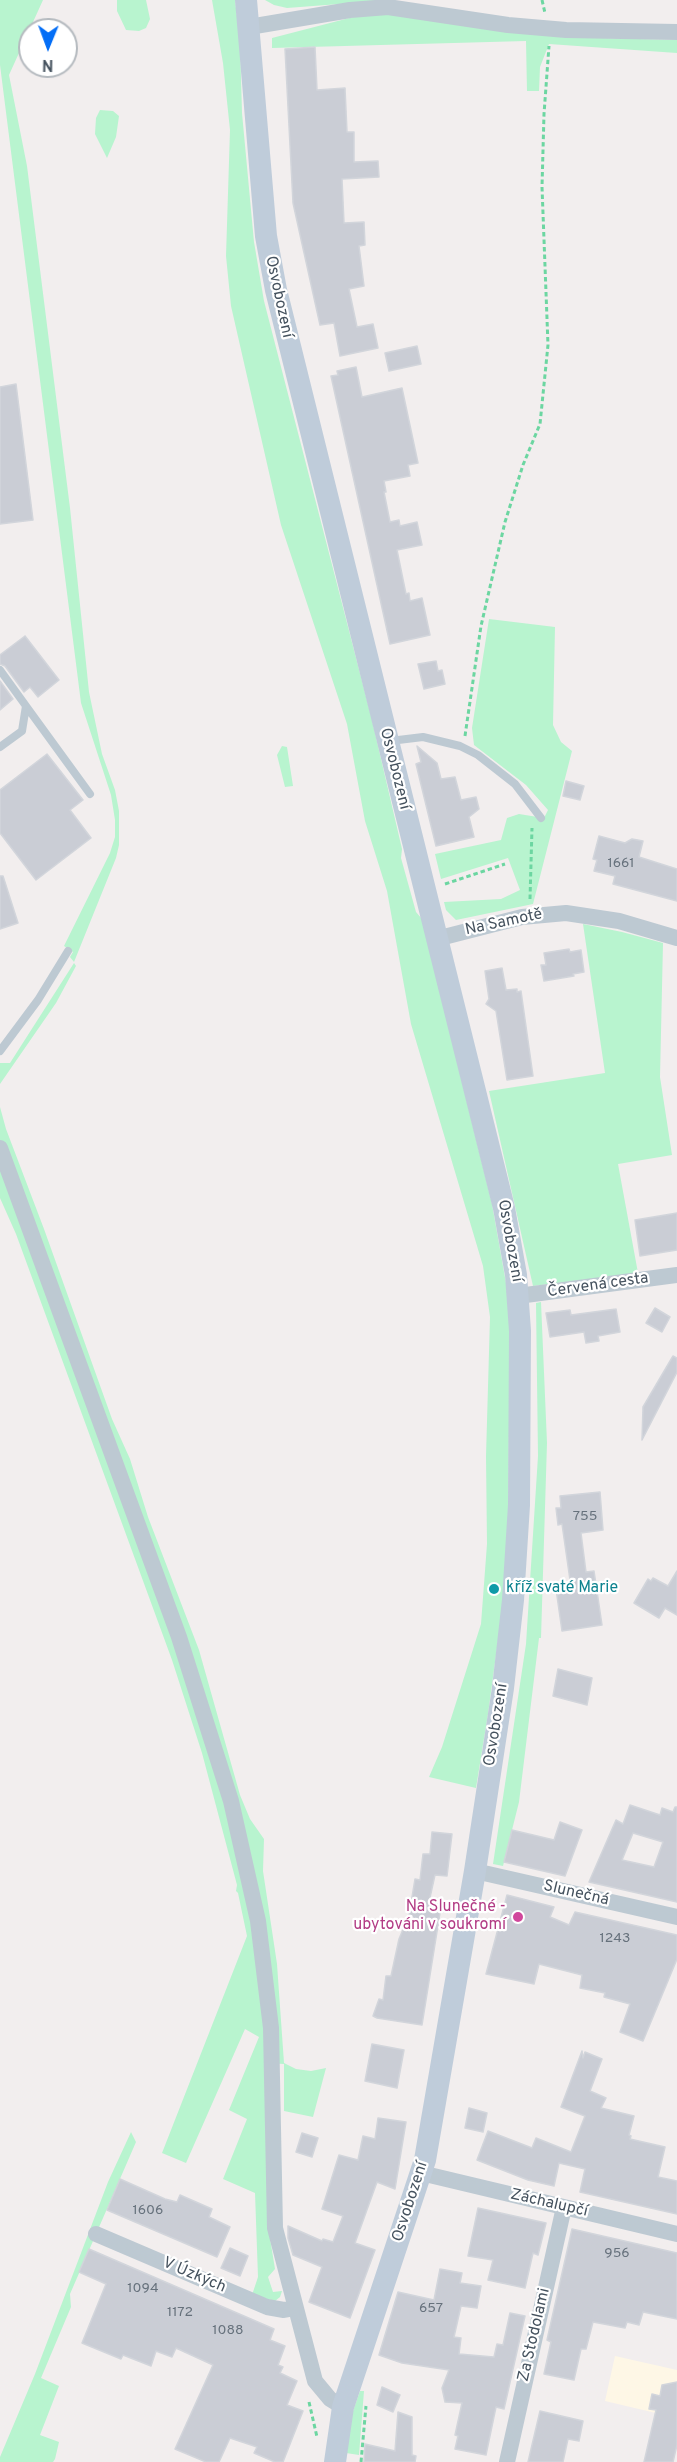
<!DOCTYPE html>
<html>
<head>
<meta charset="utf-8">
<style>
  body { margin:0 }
  #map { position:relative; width:677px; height:2462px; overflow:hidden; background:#f2eeee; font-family:Overpass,sans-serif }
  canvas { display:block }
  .north { position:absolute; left:18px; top:18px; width:60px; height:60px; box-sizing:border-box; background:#fff; border:2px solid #b5babf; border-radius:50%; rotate:181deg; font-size:16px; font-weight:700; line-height:24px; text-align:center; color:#45525e }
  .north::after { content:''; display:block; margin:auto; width:21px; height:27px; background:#046ef6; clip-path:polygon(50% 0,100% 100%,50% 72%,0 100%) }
</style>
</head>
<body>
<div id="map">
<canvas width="677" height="2462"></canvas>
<div class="north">N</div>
</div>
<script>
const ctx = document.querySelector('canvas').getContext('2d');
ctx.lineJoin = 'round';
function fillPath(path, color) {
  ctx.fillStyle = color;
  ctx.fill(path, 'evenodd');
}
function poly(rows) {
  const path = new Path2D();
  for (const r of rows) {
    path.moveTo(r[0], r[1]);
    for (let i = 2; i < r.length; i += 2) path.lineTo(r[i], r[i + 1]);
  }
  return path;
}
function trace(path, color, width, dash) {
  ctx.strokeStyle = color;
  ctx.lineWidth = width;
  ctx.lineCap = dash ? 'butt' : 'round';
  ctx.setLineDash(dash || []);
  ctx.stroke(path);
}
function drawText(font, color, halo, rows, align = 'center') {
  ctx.font = font + ' Overpass,sans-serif';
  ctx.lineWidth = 4.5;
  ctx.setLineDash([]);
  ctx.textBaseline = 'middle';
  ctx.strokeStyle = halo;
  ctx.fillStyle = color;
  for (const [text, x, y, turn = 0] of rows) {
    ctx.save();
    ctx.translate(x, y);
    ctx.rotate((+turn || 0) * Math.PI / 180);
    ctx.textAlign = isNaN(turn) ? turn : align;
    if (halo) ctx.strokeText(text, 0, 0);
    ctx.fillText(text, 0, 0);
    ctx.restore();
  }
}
fillPath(poly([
  [615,2356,677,2370,677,2418,605,2401]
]), '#fef7e6');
fillPath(poly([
  [0,0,43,0,9,75,27,166,70,508,89,692,102,754,115,790,119,811,119,845,116,858,74,962,70,957,73,952,64,946,110,853,115,837,115,820,111,795,81,703,0,65],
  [146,0,150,19,146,28,139,31,126,30,117,11,117,0],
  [212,0,235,0,240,41,242,113,254,242,264,301,371,716,402,849,401,858,416,912,422,919,492,1204,506,1283,510,1323,508,1538,502,1611,488,1714,476,1788,429,1777,442,1747,481,1624,487,1544,486,1456,490,1317,483,1266,411,1024,387,891,365,821,347,724,281,525,231,306,226,256,230,130,223,63],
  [265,0,392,0,287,8,274,5],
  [389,13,565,37,677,40,677,53,549,44,540,67,539,91,527,91,526,41,272,48,272,38,357,16],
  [100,110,113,111,119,116,116,137,107,158,95,134,96,118],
  [489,619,555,627,553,725,561,742,572,751,533,904,456,920,446,910,444,902,501,899,520,890,508,858,441,879,435,854,501,840,507,818,519,814,544,818,548,810,526,785,474,745,472,728],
  [282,746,287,747,293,786,285,787,277,755],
  [583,924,622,932,663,943,660,1077,672,1155,618,1164,638,1273,533,1286,489,1091,605,1073],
  [74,963,76,966,56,1003,0,1084,0,1063,10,1063],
  [0,1107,6,1129,44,1229,112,1419,130,1459,148,1517,199,1650,240,1795,250,1819,264,1839,263,1871,277,1964,284,2063,296,2069,311,2071,326,2068,313,2117,284,2111,284,2064,266,2063,269,2232,275,2269,268,2277,273,2292,282,2291,280,2297,275,2301,252,2295,258,2277,255,2193,223,2179,247,2119,229,2110,259,2037,245,2029,186,2163,162,2153,247,1936,238,1893,236,1891,237,1885,202,1753,172,1660,16,1234,0,1198],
  [541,1302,547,1443,541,1638,539,1638,519,1802,503,1866,493,1864,526,1644,538,1456,536,1303],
  [131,2132,136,2142,70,2294,71,2307,41,2378,59,2386,40,2435,59,2442,55,2459,53,2462,0,2462,0,2457,35,2374,108,2182],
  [360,2391,364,2391,359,2455,346,2453,352,2414]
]), '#b8f4cf');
const building = poly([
  [315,47,317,90,345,88,347,132,354,132,354,162,378,161,379,177,342,179,344,223,364,222,365,245,359,246,364,286,349,289,357,327,373,324,378,348,340,356,334,323,320,325,293,203,285,49,315,47],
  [417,346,421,364,389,371,385,353,417,346],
  [356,367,362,397,402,388,418,463,408,465,410,476,384,481,386,492,384,492,390,522,399,520,400,526,417,522,422,545,397,550,406,594,409,593,410,601,422,598,430,635,390,644,331,376,338,375,337,371,356,367],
  [16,384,33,520,0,524,0,387,16,384],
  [25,636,59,680,38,697,30,687,24,692,5,666,0,664,0,655,25,636],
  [436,661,438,671,442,670,445,684,424,689,418,664,436,661],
  [0,681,13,699,0,710,0,681],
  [417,746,437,763,441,779,455,777,461,800,476,797,479,809,469,817,474,837,436,846,416,764,421,762,417,746],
  [47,754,83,800,70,810,91,838,36,880,0,833,0,790,47,754],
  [566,781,584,786,580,800,563,796,566,781],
  [599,836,625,843,632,839,643,841,639,857,677,869,677,901,613,884,615,876,594,871,597,860,593,859,599,836],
  [0,876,3,876,18,923,0,929,0,876],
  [569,949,570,952,581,950,584,972,573,974,574,976,544,981,541,965,546,965,544,953,569,949],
  [502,968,506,990,517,989,517,992,521,991,533,1076,507,1080,496,1011,486,1004,489,999,485,971,502,968],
  [677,1213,677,1250,640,1256,635,1220,677,1213],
  [655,1308,670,1317,662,1332,646,1323,655,1308],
  [616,1309,620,1332,598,1336,599,1341,586,1343,584,1332,550,1337,546,1313,570,1310,571,1315,616,1309],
  [673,1356,677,1358,677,1372,642,1440,643,1407,673,1356],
  [600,1492,603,1530,581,1533,586,1572,594,1571,602,1625,562,1631,556,1589,571,1587,562,1524,558,1525,556,1508,561,1508,560,1496,600,1492],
  [677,1571,677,1615,665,1608,659,1618,634,1603,648,1579,651,1581,653,1578,668,1586,677,1571],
  [558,1669,592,1678,587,1705,553,1696,558,1669],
  [630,1805,660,1815,662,1808,673,1812,675,1807,677,1807,677,1902,589,1882,616,1820,623,1824,630,1805],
  [633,1833,663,1842,654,1867,622,1860,633,1833],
  [560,1822,582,1830,565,1876,504,1862,512,1830,554,1840,560,1822],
  [432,1832,452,1834,447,1876,435,1875,429,1902,440,1903,440,1913,422,2025,377,2018,373,2016,379,1999,383,2000,386,1976,391,1976,399,1939,409,1915,415,1879,420,1880,423,1854,430,1854,432,1832],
  [507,1895,554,1907,550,1917,569,1925,575,1912,677,1935,677,1959,643,2041,620,2032,630,2004,604,1997,605,1993,580,1988,582,1975,539,1964,534,1984,486,1974,507,1895],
  [372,2044,404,2050,397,2088,365,2081,372,2044],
  [582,2051,583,2058,585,2052,602,2059,590,2091,606,2098,601,2108,634,2116,629,2135,631,2136,630,2139,665,2147,658,2177,677,2181,677,2214,580,2192,585,2169,559,2163,554,2186,528,2180,477,2160,488,2131,532,2148,536,2138,571,2152,585,2116,561,2107,582,2051],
  [469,2108,487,2113,483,2132,465,2128,469,2108],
  [378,2118,406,2122,395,2189,377,2182,355,2243,375,2250,350,2318,309,2302,322,2267,293,2255,288,2238,288,2226,322,2241,323,2239,333,2242,343,2216,322,2209,339,2155,358,2160,363,2136,375,2139,378,2118],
  [302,2133,318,2138,312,2157,296,2152,302,2133],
  [120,2179,165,2199,177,2202,180,2195,212,2209,209,2217,230,2227,217,2257,107,2210,120,2179],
  [478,2208,546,2223,538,2255,533,2253,525,2288,488,2280,493,2260,468,2256,478,2208],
  [572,2229,677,2253,677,2319,643,2312,639,2325,627,2322,625,2328,593,2322,586,2349,581,2349,574,2380,544,2374,551,2342,547,2340,572,2229],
  [230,2248,248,2256,240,2276,221,2268,230,2248],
  [89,2249,274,2329,270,2340,285,2346,278,2365,283,2367,280,2373,297,2381,287,2405,303,2411,283,2462,275,2462,254,2453,257,2447,230,2438,219,2462,206,2462,175,2449,213,2365,176,2348,172,2357,156,2351,151,2366,123,2355,121,2359,82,2343,106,2284,79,2272,89,2249],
  [440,2269,462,2273,460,2283,481,2286,477,2308,461,2306,454,2337,461,2338,459,2354,494,2357,497,2344,503,2345,510,2313,525,2316,504,2409,496,2407,486,2455,455,2449,458,2436,455,2435,462,2403,445,2402,442,2388,449,2370,402,2363,379,2355,398,2292,434,2300,440,2269],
  [677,2382,677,2445,673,2462,644,2462,656,2410,649,2409,652,2394,660,2396,662,2385,677,2382],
  [382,2387,400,2395,393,2412,377,2405,382,2387],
  [540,2411,583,2421,579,2441,568,2439,563,2462,528,2462,540,2411],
  [398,2412,412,2417,412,2455,416,2456,415,2462,364,2462,365,2444,395,2451,398,2412]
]);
fillPath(building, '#cacdd5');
trace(building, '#d2d5db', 1.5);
trace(poly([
  [542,0,545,13],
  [465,736,481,626,505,522,523,465,540,424,548,345,542,187,544,114,549,46],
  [445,884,505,864],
  [530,899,532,828],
  [309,2402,317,2437],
  [361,2462,366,2406]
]), '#6cd6a1', 3, [4.5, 3]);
trace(poly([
  [0,670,26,706,22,731,0,747],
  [26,706,90,794],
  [390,741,423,737,460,746,478,755,515,784,541,818],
  [0,1051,38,1000,68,951]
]), '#bdc9d2', 8);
trace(poly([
  [249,27,350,10,388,7,508,25,566,30,677,32],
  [436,939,522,917,566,913,619,921,677,938],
  [0,1148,179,1637,231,1801,258,1921,271,2028,275,2228,315,2381,330,2399,343,2407],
  [518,1296,677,1275],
  [475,1871,677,1917],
  [421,2173,677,2234],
  [96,2234,267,2307,284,2310,295,2308],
  [507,2462,564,2207]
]), '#bdc9d2', 16);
trace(poly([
  [246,0,266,236,276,290,504,1208,516,1275,520,1331,519,1505,513,1600,503,1688,475,1871,425,2160,343,2407,335,2462]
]), '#bfccda', 22);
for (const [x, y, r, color] of [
  [494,1589,6,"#0f9aa8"],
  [518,1917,6,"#d1479c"]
]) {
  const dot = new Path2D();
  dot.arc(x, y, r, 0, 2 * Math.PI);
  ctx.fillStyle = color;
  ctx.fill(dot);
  trace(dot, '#fff', 2);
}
drawText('14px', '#66717c', null, [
  ["1661",621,864],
  ["755",585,1517],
  ["1243",615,1939],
  ["1606",148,2211],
  ["956",617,2254],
  ["1094",143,2289],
  ["657",431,2309],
  ["1172",180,2313],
  ["1088",228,2331]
]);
drawText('16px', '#45525e', '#fff', [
  ["Osvobození",278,297,78],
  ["Osvobození",394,769,76],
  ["Na Samotě",504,923,-12],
  ["Osvobození",509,1241,80],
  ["Červená cesta",598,1286,-8],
  ["Osvobození",497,1725,-81],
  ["Slunečná",576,1894,13],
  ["Osvobození",411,2202,-72],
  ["Záchalupčí",549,2204,13],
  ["V Úzkých",194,2276,23],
  ["Za Stodolami",535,2335,-77]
]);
drawText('16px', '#0d838f', '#fff', [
  ["kříž svaté Marie",506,1589]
], 'left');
drawText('16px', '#b23c85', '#fff', [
  ["Na Slunečné -",506,1908],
  ["ubytováni v soukromí",506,1926]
], 'right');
</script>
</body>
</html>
